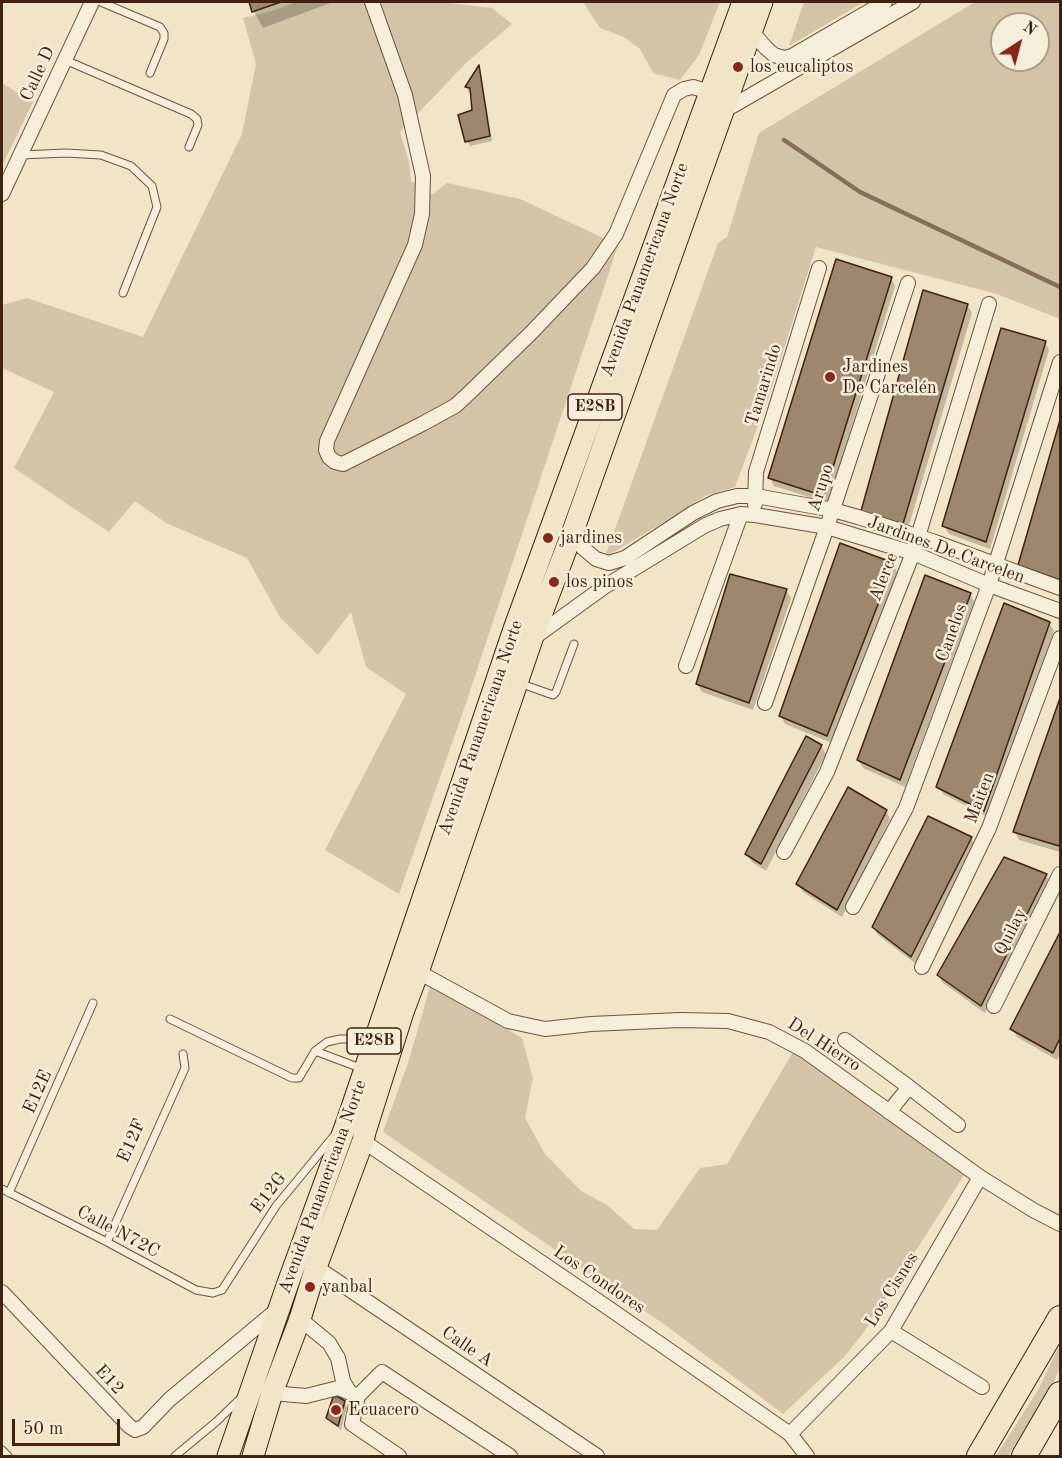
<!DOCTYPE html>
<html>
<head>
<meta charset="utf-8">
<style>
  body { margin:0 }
  #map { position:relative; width:1062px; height:1458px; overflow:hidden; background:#f0e5c6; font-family:"Old Standard TT",serif }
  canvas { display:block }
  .frame { position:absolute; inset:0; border:3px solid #432110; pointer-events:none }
  .north { position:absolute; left:990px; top:12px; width:60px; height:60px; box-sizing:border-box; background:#f5eeda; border:2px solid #ae9c89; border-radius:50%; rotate:36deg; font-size:16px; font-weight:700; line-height:24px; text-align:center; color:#432110 }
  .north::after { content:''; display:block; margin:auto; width:21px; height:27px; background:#8f2418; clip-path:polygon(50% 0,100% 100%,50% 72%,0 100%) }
  .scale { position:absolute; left:12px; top:1419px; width:108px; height:27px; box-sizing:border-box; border:3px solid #432110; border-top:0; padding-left:8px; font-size:18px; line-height:21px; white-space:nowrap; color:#432110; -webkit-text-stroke:4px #f5eeda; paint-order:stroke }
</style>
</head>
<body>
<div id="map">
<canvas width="1062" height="1458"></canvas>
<div class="frame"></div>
<div class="north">N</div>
<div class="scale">50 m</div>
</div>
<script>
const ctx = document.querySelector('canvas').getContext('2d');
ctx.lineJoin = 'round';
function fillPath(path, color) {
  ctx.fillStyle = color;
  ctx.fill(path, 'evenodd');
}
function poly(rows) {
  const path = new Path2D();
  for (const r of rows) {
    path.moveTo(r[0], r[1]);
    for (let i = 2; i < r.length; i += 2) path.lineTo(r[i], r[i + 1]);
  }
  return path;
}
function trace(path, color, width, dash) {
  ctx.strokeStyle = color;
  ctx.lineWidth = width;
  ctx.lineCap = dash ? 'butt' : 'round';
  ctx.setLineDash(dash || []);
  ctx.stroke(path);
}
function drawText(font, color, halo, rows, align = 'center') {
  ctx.font = font + ' "Old Standard TT",serif';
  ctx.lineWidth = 5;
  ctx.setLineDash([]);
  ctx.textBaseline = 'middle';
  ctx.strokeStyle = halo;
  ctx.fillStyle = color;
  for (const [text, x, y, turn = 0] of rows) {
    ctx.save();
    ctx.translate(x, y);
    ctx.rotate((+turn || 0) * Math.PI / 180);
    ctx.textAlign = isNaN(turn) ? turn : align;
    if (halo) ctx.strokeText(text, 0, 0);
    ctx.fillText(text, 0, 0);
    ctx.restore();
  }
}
fillPath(poly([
  [296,2,447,2,450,3,492,8,512,24,467,62,400,132,409,162,411,181,432,195,447,183,520,199,618,245,465,706,399,894,325,850,406,694,366,667,351,612,318,655,280,617,247,558,166,523,135,501,109,532,14,468,54,392,2,368,2,305,27,298,143,337,242,134,256,64,243,18,272,11],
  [583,2,720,2,699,55,680,80,653,73,640,49,624,37,600,28],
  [804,2,864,2,789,46],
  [975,2,1060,2,1060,319,997,294,816,247,768,399,735,487,705,496,666,521,605,557,718,243,727,237,759,133],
  [1002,24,1038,24,1038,60,1002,60],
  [2,83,33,102,2,166],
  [431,983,522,1038,533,1078,525,1118,545,1154,581,1191,607,1205,634,1229,657,1230,700,1168,727,1164,793,1052,966,1172,864,1332,844,1357,783,1414,668,1327,383,1132,409,1060],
  [1060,1344,1060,1368,1047,1396,1008,1456,996,1456,1038,1390]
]), '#d3c4a7');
fillPath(poly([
  [250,2,333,2,263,28,254,12],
  [479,68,481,72,492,141,470,146,467,141,473,111,472,92,469,92,466,87],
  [891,278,895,286,828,503,774,486,770,478],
  [967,305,972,313,907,532,862,511],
  [1045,342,1049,350,990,549,949,534,944,526],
  [1060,425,1060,586,1025,573,1020,565],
  [893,564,897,572,832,743,785,724,781,716],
  [786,590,791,598,753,710,702,692,697,684],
  [970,594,974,602,905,787,863,768,858,760],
  [1049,623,1054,631,988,817,943,794,938,786],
  [1060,702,1060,852,1019,840,1015,832],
  [821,746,826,754,766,871,752,862,747,854],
  [886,811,890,819,842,917,803,892,798,884],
  [971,838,975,846,916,964,878,935,873,927],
  [1046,875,1050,883,985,1013,943,983,938,975],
  [1060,935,1060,1054,1057,1060,1017,1037,1012,1029],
  [344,1402,347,1407,341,1430,331,1423,328,1418]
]), '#0003');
trace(poly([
  [784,140,860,192,1060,287]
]), '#876e58', 4.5);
const building = poly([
  [249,2,281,2,252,12,249,2],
  [479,65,490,136,465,142,458,115,472,110,470,88,465,87,479,65],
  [836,259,892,277,824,496,768,478,836,259],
  [923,290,968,304,903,524,861,511,923,290],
  [1001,328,1046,341,986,542,942,526,1001,328],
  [1060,420,1060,580,1018,565,1060,420],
  [840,543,894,563,827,736,779,716,840,543],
  [730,574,787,589,749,703,696,684,730,574],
  [925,575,971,593,900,780,857,760,925,575],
  [1004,603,1050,622,984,811,936,787,1004,603],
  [1060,698,1060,843,1059,846,1013,832,1060,698],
  [806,736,822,745,761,864,745,854,806,736],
  [848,787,887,810,837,910,796,884,848,787],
  [928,816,972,837,911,957,872,927,928,816],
  [1004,857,1047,874,981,1006,937,975,1004,857],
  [1060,932,1060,1038,1053,1053,1010,1029,1060,932],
  [337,1396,345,1401,338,1426,326,1418,333,1397,337,1396]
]);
fillPath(building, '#9d876f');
trace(building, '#432110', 1.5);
const lane = poly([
  [101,2,160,27,164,33,164,39,150,73],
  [65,60,191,114,197,119,198,125,189,147],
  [21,155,66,153,101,155,131,166,152,186,157,207,123,293],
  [519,683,553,695,556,692,574,644],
  [170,1019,292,1078,299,1078,315,1051,327,1042,340,1039,351,1039,371,1043],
  [315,1051,363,1069],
  [2,1189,107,1242,196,1290,213,1293,222,1290,276,1206,333,1137],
  [9,1193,93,1003],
  [107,1242,185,1068,183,1054],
  [2,1450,8,1456],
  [175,1456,216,1422,241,1398]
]);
const street = poly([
  [372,2,405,95,423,176,422,214,415,245,327,441,326,450,329,457,335,462,343,464,422,424,455,406,465,397,531,333,593,268,616,234,674,95,684,89,693,87,710,92],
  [751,31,766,48,774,55,784,58,792,56,885,2],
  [722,112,913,2],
  [2,194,92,2],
  [755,504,756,472,819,268],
  [573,531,576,539,583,548,596,559,609,563,625,558,693,513,717,501,737,496,756,496,833,510,858,517,935,542,1060,588],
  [532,639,604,587,704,526,720,519,741,514,755,515,827,527,913,553,989,585,1060,611],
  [686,666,741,514],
  [765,703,827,527,908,283],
  [784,852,827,772,913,553,989,304],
  [853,907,906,808,989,585,1060,362],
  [922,967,989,828,1060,638],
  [413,969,508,1021,545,1029,591,1024,680,1020,728,1021,769,1032,805,1051,980,1177,1033,1210,1060,1224],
  [994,1006,1060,874],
  [845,1040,909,1087,889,1112],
  [909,1087,958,1125],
  [363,1141,607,1307,790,1434,807,1456],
  [316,1267,597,1456],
  [2,1292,129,1426,135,1430,143,1427,170,1399,277,1310],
  [300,1319,329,1343,338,1358,343,1381,349,1391],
  [891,1331,982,1387],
  [272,1393,306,1396,338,1388,353,1394],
  [790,1434,891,1331,980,1177],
  [399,1456,352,1424,358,1396,382,1372,510,1456]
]);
const primary = poly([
  [228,1456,288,1283,348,1119,514,629,743,2],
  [253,1456,272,1393,300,1319,316,1267,363,1141,365,1132,403,1012,418,972,532,639,573,531,762,2]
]);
const highway = poly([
  [979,1456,1060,1318],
  [1024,1456,1060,1394]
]);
trace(lane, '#6e523e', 9);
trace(street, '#6e523e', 16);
trace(primary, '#432110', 23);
trace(highway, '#432110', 26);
trace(lane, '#f5eeda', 7);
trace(street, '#f5eeda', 14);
trace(primary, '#f0e5c6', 21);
trace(highway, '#f0e5c6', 24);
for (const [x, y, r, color] of [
  [738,67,6,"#8f2418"],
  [830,377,6,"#8f2418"],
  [548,538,6,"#8f2418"],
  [554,582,6,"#8f2418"],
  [310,1287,6,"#8f2418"],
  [336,1410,6,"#8f2418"]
]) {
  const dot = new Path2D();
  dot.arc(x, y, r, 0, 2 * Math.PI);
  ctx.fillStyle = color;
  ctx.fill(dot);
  trace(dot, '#f5eeda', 2);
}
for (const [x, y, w] of [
  [595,407,54],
  [374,1041,54]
]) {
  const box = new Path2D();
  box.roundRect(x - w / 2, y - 13, w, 26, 4.5);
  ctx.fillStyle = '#f5eeda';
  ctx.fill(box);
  trace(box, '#432110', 1.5);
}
drawText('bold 16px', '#432110', null, [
  ["E28B",595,407],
  ["E28B",374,1041]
]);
drawText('18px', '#432110', '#f5eeda', [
  ["los eucaliptos",750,67],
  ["Jardines",842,367],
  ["De Carcelén",842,388],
  ["jardines",560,538],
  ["los pinos",566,582],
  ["yanbal",322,1287],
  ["Ecuacero",348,1410]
], 'left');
drawText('18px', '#432110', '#f5eeda', [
  ["Calle D",38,74,-65],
  ["Avenida Panamericana Norte",645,270,-70],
  ["Tamarindo",764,385,-73],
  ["Arupo",821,488,-72],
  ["Jardines De Carcelen",946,550,20],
  ["Alerce",884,577,-69],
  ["Canelos",952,633,-70],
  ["Avenida Panamericana Norte",481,728,-71],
  ["Maiten",980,798,-69],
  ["Quilay",1011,932,-63],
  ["Del Hierro",824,1045,33],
  ["E12E",38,1092,-66],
  ["E12F",132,1141,-66],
  ["Avenida Panamericana Norte",323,1187,-70],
  ["E12G",269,1193,-53],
  ["Calle N72C",118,1232,28],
  ["Los Condores",599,1280,34],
  ["Los Cisnes",892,1290,-58],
  ["Calle A",467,1347,34],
  ["E12",109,1380,47]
]);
</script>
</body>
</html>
